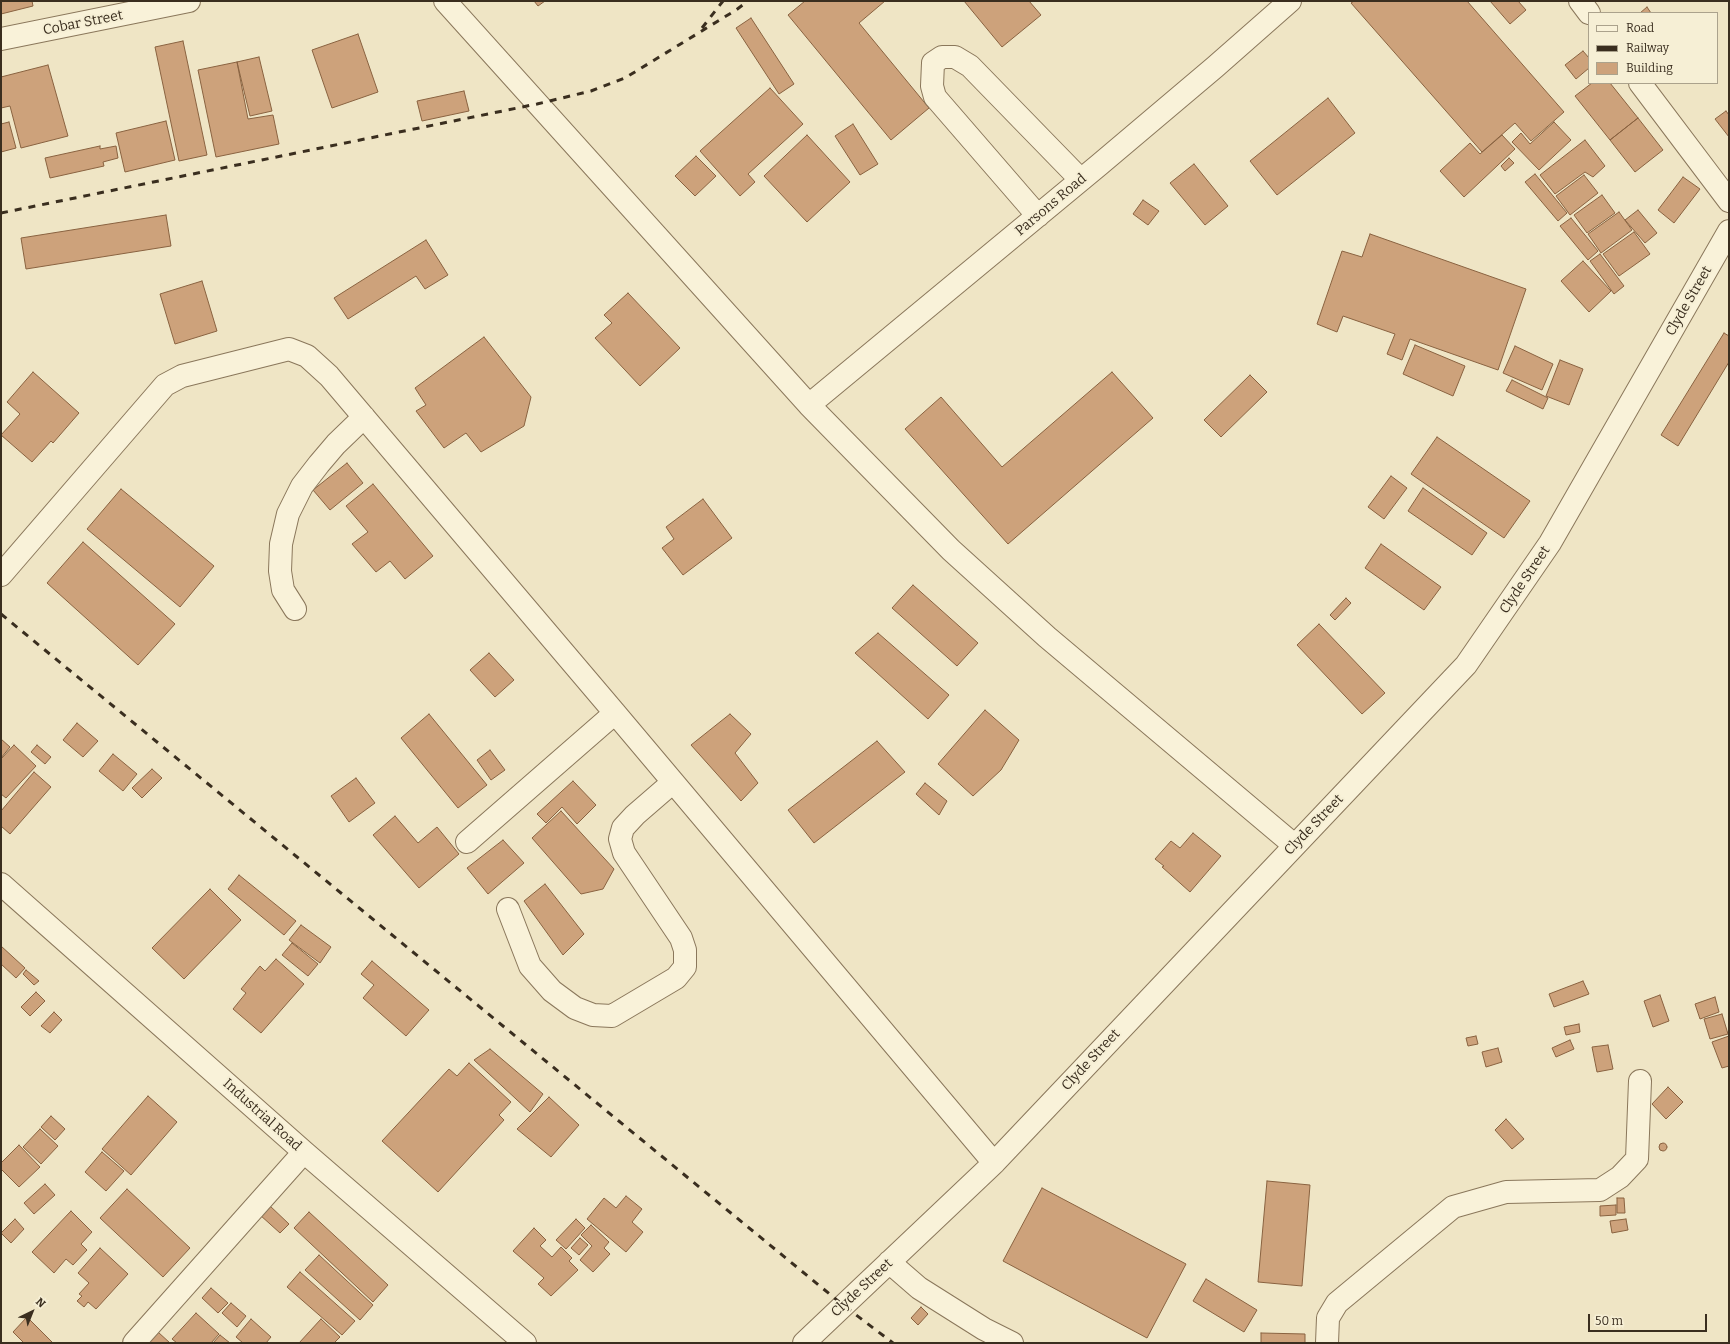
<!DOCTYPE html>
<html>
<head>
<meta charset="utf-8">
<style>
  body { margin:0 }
  #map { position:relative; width:1730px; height:1344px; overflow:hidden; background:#efe5c5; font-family:Bitter,serif }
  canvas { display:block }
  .frame { position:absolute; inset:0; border:2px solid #3a2e1f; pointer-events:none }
  .legend { position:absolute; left:1588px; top:12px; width:130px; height:72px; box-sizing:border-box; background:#f6efd5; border:1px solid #aba28c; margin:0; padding:5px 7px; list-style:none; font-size:12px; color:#3a2e1f }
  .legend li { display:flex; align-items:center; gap:8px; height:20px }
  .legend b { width:20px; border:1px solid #aba28c }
  .north { position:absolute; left:12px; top:1292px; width:40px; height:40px; -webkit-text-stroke:3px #f6efd5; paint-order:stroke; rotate:43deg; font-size:11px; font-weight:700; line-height:16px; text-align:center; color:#3a2e1f }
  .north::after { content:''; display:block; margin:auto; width:14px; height:18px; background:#3a2e1f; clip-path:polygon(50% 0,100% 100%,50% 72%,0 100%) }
  .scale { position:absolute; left:1588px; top:1314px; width:119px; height:18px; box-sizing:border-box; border:2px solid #3a2e1f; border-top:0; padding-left:5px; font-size:12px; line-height:14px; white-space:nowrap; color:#3a2e1f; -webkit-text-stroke:3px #f6efd5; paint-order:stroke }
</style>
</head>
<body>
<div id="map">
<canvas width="1730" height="1344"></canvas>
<div class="frame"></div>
<ul class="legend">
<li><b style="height:5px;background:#f9f2d9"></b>Road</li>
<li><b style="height:5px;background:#3a2e1f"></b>Railway</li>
<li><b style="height:11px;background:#cda27b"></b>Building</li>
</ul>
<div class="north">N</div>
<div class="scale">50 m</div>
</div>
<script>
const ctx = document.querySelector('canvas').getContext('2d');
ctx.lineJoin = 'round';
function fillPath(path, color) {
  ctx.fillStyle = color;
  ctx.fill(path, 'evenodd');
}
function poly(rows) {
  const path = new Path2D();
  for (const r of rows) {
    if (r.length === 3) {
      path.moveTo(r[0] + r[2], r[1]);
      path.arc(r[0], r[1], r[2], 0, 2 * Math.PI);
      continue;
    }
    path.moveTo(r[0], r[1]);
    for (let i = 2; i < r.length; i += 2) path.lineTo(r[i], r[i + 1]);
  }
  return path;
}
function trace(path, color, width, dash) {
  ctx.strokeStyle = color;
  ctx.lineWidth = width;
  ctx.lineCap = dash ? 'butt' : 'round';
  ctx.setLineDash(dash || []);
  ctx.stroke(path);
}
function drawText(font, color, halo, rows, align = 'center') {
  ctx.font = font + ' Bitter,serif';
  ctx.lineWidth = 4;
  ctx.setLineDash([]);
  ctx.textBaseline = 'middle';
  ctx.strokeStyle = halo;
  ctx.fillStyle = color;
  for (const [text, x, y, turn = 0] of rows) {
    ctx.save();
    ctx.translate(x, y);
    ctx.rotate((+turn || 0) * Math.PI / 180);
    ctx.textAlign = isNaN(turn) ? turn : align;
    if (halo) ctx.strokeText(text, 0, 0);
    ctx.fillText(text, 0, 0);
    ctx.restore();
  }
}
const building = poly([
  [1,1,32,1,33,6,1,14,1,1],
  [534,1,545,1,538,6,534,1],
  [805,1,885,1,859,23,929,108,891,140,788,15,805,1],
  [964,1,1029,1,1041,15,1002,47,964,1],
  [1354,1,1467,1,1564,112,1531,141,1515,123,1482,152,1351,3,1354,1],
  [1490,1,1518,1,1526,10,1510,24,1490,1],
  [1647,7,1651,13,1640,13,1647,7],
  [751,18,794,84,779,94,736,28,751,18],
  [358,34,378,92,332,108,312,50,358,34],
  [183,41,207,155,179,161,155,47,183,41],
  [1583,51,1589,58,1589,68,1576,79,1565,65,1583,51],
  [259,57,272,111,250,116,237,62,259,57],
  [237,62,248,119,273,115,279,144,216,157,198,70,237,62],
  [48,65,68,136,21,148,10,106,1,108,1,77,48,65],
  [1592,83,1610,83,1638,118,1610,140,1575,96,1592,83],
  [770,88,803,124,748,174,755,182,740,196,700,151,770,88],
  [464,91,469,111,422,121,417,101,464,91],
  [1328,98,1355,133,1277,195,1250,161,1328,98],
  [1726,111,1729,115,1729,137,1715,119,1726,111],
  [1638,118,1663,150,1635,172,1610,140,1638,118],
  [166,121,175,160,125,172,116,133,166,121],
  [9,122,16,148,1,152,1,124,9,122],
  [1554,122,1571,140,1539,170,1512,142,1521,133,1530,144,1554,122],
  [853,124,878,164,860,175,835,136,853,124],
  [807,135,850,182,807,222,764,176,807,135],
  [1502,135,1515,149,1464,197,1440,171,1470,143,1480,154,1502,135],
  [1585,140,1605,166,1593,177,1585,172,1555,194,1540,175,1585,140],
  [100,146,100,149,116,146,118,158,103,162,104,166,50,178,45,158,100,146],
  [696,156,716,176,695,196,675,176,696,156],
  [1509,158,1514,163,1505,171,1501,166,1509,158],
  [1194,164,1228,206,1205,225,1170,183,1194,164],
  [1535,174,1567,213,1558,221,1525,182,1535,174],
  [1584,175,1598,193,1570,215,1556,196,1584,175],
  [1683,177,1700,189,1674,223,1658,210,1683,177],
  [1602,195,1615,213,1587,233,1574,215,1602,195],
  [1143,200,1159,211,1148,225,1133,214,1143,200],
  [1638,210,1657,233,1645,243,1625,220,1638,210],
  [1619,212,1632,230,1601,253,1588,234,1619,212],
  [166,215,171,246,26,269,21,238,166,215],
  [1571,218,1598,251,1588,260,1560,226,1571,218],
  [1634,232,1650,254,1619,276,1603,254,1634,232],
  [1370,234,1526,289,1498,370,1410,339,1402,360,1387,354,1395,334,1343,316,1337,332,1317,324,1342,251,1362,257,1370,234],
  [426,240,448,275,425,289,416,276,348,319,334,298,426,240],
  [1600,254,1624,286,1614,294,1590,261,1600,254],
  [1583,261,1611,291,1589,312,1561,281,1583,261],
  [202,281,217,331,175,344,160,294,202,281],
  [628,293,680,348,640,386,595,338,612,323,604,315,628,293],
  [1724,333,1729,336,1729,362,1678,446,1661,435,1724,333],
  [484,337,531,397,524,426,481,452,466,433,444,448,416,411,426,405,415,388,484,337],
  [1415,345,1465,366,1453,396,1403,374,1415,345],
  [1515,346,1553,364,1542,390,1503,373,1515,346],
  [1560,360,1583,369,1569,405,1546,396,1560,360],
  [33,372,79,413,53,443,51,441,32,462,1,435,20,414,7,402,33,372],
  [1112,372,1153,418,1008,544,905,429,941,397,1002,467,1112,372],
  [1250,375,1267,392,1221,437,1204,420,1250,375],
  [1512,380,1548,398,1543,409,1506,391,1512,380],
  [1437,437,1530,501,1504,538,1411,474,1437,437],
  [347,463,363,483,330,510,313,490,347,463],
  [1391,476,1407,488,1384,519,1368,507,1391,476],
  [373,484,433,556,405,579,390,561,376,572,352,544,368,532,346,506,373,484],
  [1423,488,1487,533,1472,555,1408,511,1423,488],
  [121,489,214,566,180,607,87,529,121,489],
  [703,499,732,538,683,575,662,548,674,539,666,527,703,499],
  [83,542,175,624,138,665,47,583,83,542],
  [1381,544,1441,587,1424,610,1365,568,1381,544],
  [913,585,978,643,957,666,892,608,913,585],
  [1346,598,1351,603,1335,620,1330,615,1346,598],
  [1319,624,1385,693,1362,714,1297,645,1319,624],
  [878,633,949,695,928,719,855,653,878,633],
  [489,653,514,680,495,697,470,670,489,653],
  [985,710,1019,740,1001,770,973,796,938,764,985,710],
  [429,714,487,785,458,808,401,738,429,714],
  [730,714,751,734,735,753,758,783,741,801,691,745,730,714],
  [77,723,98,741,83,757,63,740,77,723],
  [1,739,10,747,1,758,1,739],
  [877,741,905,772,814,843,788,810,877,741],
  [14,745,36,766,6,798,1,794,1,759,14,745],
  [37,745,51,757,45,764,31,752,37,745],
  [490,750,505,770,491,780,477,760,490,750],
  [113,754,137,774,123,791,99,771,113,754],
  [152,769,162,778,142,798,132,788,152,769],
  [34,772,51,787,10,834,1,826,1,811,34,772],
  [356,778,375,803,349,822,331,796,356,778],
  [573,781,596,805,577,824,562,807,546,823,537,814,573,781],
  [925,783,947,801,939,815,916,794,925,783],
  [561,811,614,869,603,889,581,894,532,838,561,811],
  [395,816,418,843,437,827,459,854,419,888,373,835,395,816],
  [1193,833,1221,856,1190,892,1162,867,1164,866,1155,859,1171,841,1180,848,1193,833],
  [503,840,524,863,488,894,467,868,503,840],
  [239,875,296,921,284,935,228,889,239,875],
  [545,884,584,934,563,955,524,901,545,884],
  [210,889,241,920,184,979,152,948,210,889],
  [301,925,331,947,320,963,289,940,301,925],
  [292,943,318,964,308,976,282,955,292,943],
  [1,946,25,968,16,978,1,964,1,946],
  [276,959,304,984,261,1033,233,1009,246,993,241,989,260,966,265,971,276,959],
  [372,961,429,1010,406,1036,363,998,374,985,361,974,372,961],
  [26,970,39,981,34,985,23,974,26,970],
  [1583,981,1589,994,1554,1007,1549,994,1583,981],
  [36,992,45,1001,30,1016,21,1007,36,992],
  [1660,995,1669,1021,1653,1027,1644,1001,1660,995],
  [1715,997,1719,1012,1700,1019,1695,1004,1715,997],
  [54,1012,62,1020,50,1033,41,1026,54,1012],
  [1722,1014,1728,1034,1710,1039,1704,1019,1722,1014],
  [1579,1024,1580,1032,1566,1035,1564,1027,1579,1024],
  [1476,1036,1478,1044,1468,1046,1466,1038,1476,1036],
  [1729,1036,1729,1066,1722,1068,1712,1042,1729,1036],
  [1570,1040,1574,1049,1556,1057,1552,1048,1570,1040],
  [1608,1045,1613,1069,1597,1072,1592,1047,1608,1045],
  [1498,1048,1502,1062,1486,1067,1482,1052,1498,1048],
  [490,1049,543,1094,530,1112,474,1060,490,1049],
  [469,1063,511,1102,499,1115,504,1120,438,1192,382,1141,449,1069,457,1076,469,1063],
  [1668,1087,1683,1102,1666,1119,1652,1104,1668,1087],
  [148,1096,177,1122,131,1175,102,1149,148,1096],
  [549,1097,579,1125,551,1157,517,1129,549,1097],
  [51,1116,65,1129,55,1140,41,1127,51,1116],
  [1506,1119,1524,1139,1512,1149,1495,1130,1506,1119],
  [40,1129,58,1146,41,1164,23,1147,40,1129],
  [1663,1147,4],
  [19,1145,40,1167,19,1187,1,1169,1,1163,19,1145],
  [102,1152,124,1171,106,1191,85,1172,102,1152],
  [1267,1181,1310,1185,1302,1286,1258,1282,1267,1181],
  [45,1184,55,1195,34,1214,24,1203,45,1184],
  [1042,1188,1186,1264,1147,1338,1003,1261,1042,1188],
  [127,1189,190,1248,163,1277,100,1218,127,1189],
  [626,1196,642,1209,632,1222,643,1232,626,1252,587,1219,604,1198,616,1208,626,1196],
  [1617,1198,1624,1198,1625,1213,1617,1213,1617,1198],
  [269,1205,289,1224,280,1233,260,1215,269,1205],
  [1616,1205,1616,1215,1600,1216,1600,1206,1616,1205],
  [71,1211,92,1232,81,1244,87,1250,73,1265,66,1259,54,1273,32,1252,71,1211],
  [309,1212,388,1285,373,1302,294,1228,309,1212],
  [15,1219,24,1229,11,1243,1,1233,15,1219],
  [576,1219,585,1228,566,1249,556,1240,576,1219],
  [1626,1219,1628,1230,1612,1233,1610,1221,1626,1219],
  [591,1225,609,1242,604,1248,610,1254,593,1272,580,1260,592,1246,581,1235,591,1225],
  [534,1228,546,1240,540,1246,552,1257,561,1247,572,1258,569,1261,578,1270,551,1296,538,1284,544,1278,513,1251,534,1228],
  [580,1238,588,1245,579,1255,571,1248,580,1238],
  [100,1248,128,1274,96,1309,88,1302,84,1307,77,1301,82,1296,79,1294,89,1283,78,1273,100,1248],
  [319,1255,373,1305,360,1320,305,1270,319,1255],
  [300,1272,355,1321,342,1335,287,1287,300,1272],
  [1206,1279,1257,1310,1244,1332,1193,1301,1206,1279],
  [211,1288,228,1303,218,1313,202,1298,211,1288],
  [231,1303,246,1316,237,1327,222,1313,231,1303],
  [921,1307,928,1314,918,1325,911,1318,921,1307],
  [196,1313,219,1334,211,1343,177,1343,172,1339,196,1313],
  [27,1317,53,1343,24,1343,13,1332,27,1317],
  [251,1319,271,1337,266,1343,243,1343,236,1337,251,1319],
  [321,1319,340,1337,334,1343,299,1343,321,1319],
  [158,1332,170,1343,147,1343,158,1332],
  [1261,1333,1305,1334,1305,1343,1261,1343,1261,1333],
  [220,1335,230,1343,213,1343,220,1335]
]);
fillPath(building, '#cda27b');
trace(building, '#896240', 1);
const minor = poly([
  [445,1,809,405,951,550,1047,637,1294,845],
  [1580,1,1589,13],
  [1,39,189,1],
  [1640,83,1729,201],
  [1038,216,935,97,932,86,933,63,942,57,955,57,970,66,1081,180],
  [809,405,1099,165,1215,67,1290,1],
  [1,575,165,385,182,376,289,349,307,356,329,376,615,713,994,1163],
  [295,609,283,590,280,571,281,544,288,514,302,486,319,464,336,444,364,417],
  [467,842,615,713],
  [1,884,304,1152,525,1343],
  [508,909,530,966,552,991,575,1008,593,1015,612,1016,676,978,685,967,685,950,681,938,624,853,620,839,623,828,635,815,672,783],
  [889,1262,919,1288,984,1329,1012,1343],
  [134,1343,304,1152],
  [804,1343,994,1163,1466,665,1550,543,1729,231],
  [1327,1343,1328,1318,1337,1303,1453,1207,1506,1192,1600,1190,1620,1177,1637,1159,1640,1081]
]);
trace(minor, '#8a775b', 24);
trace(minor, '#f9f2d9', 22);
trace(poly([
  [702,28,723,1],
  [1,213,537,104,591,91,625,78,736,10,748,1],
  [1,614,843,1305,893,1343]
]), '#3a2e1f', 3, [7, 7]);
drawText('14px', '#3a2e1f', '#f6efd5', [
  ["Cobar Street",83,23,-11],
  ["Parsons Road",1051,205,-40],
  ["Clyde Street",1689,301,-60],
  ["Clyde Street",1525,580,-56],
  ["Clyde Street",1314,825,-46],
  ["Clyde Street",1091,1060,-47],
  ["Industrial Road",262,1115,42],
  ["Clyde Street",862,1288,-43]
]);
</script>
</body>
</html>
